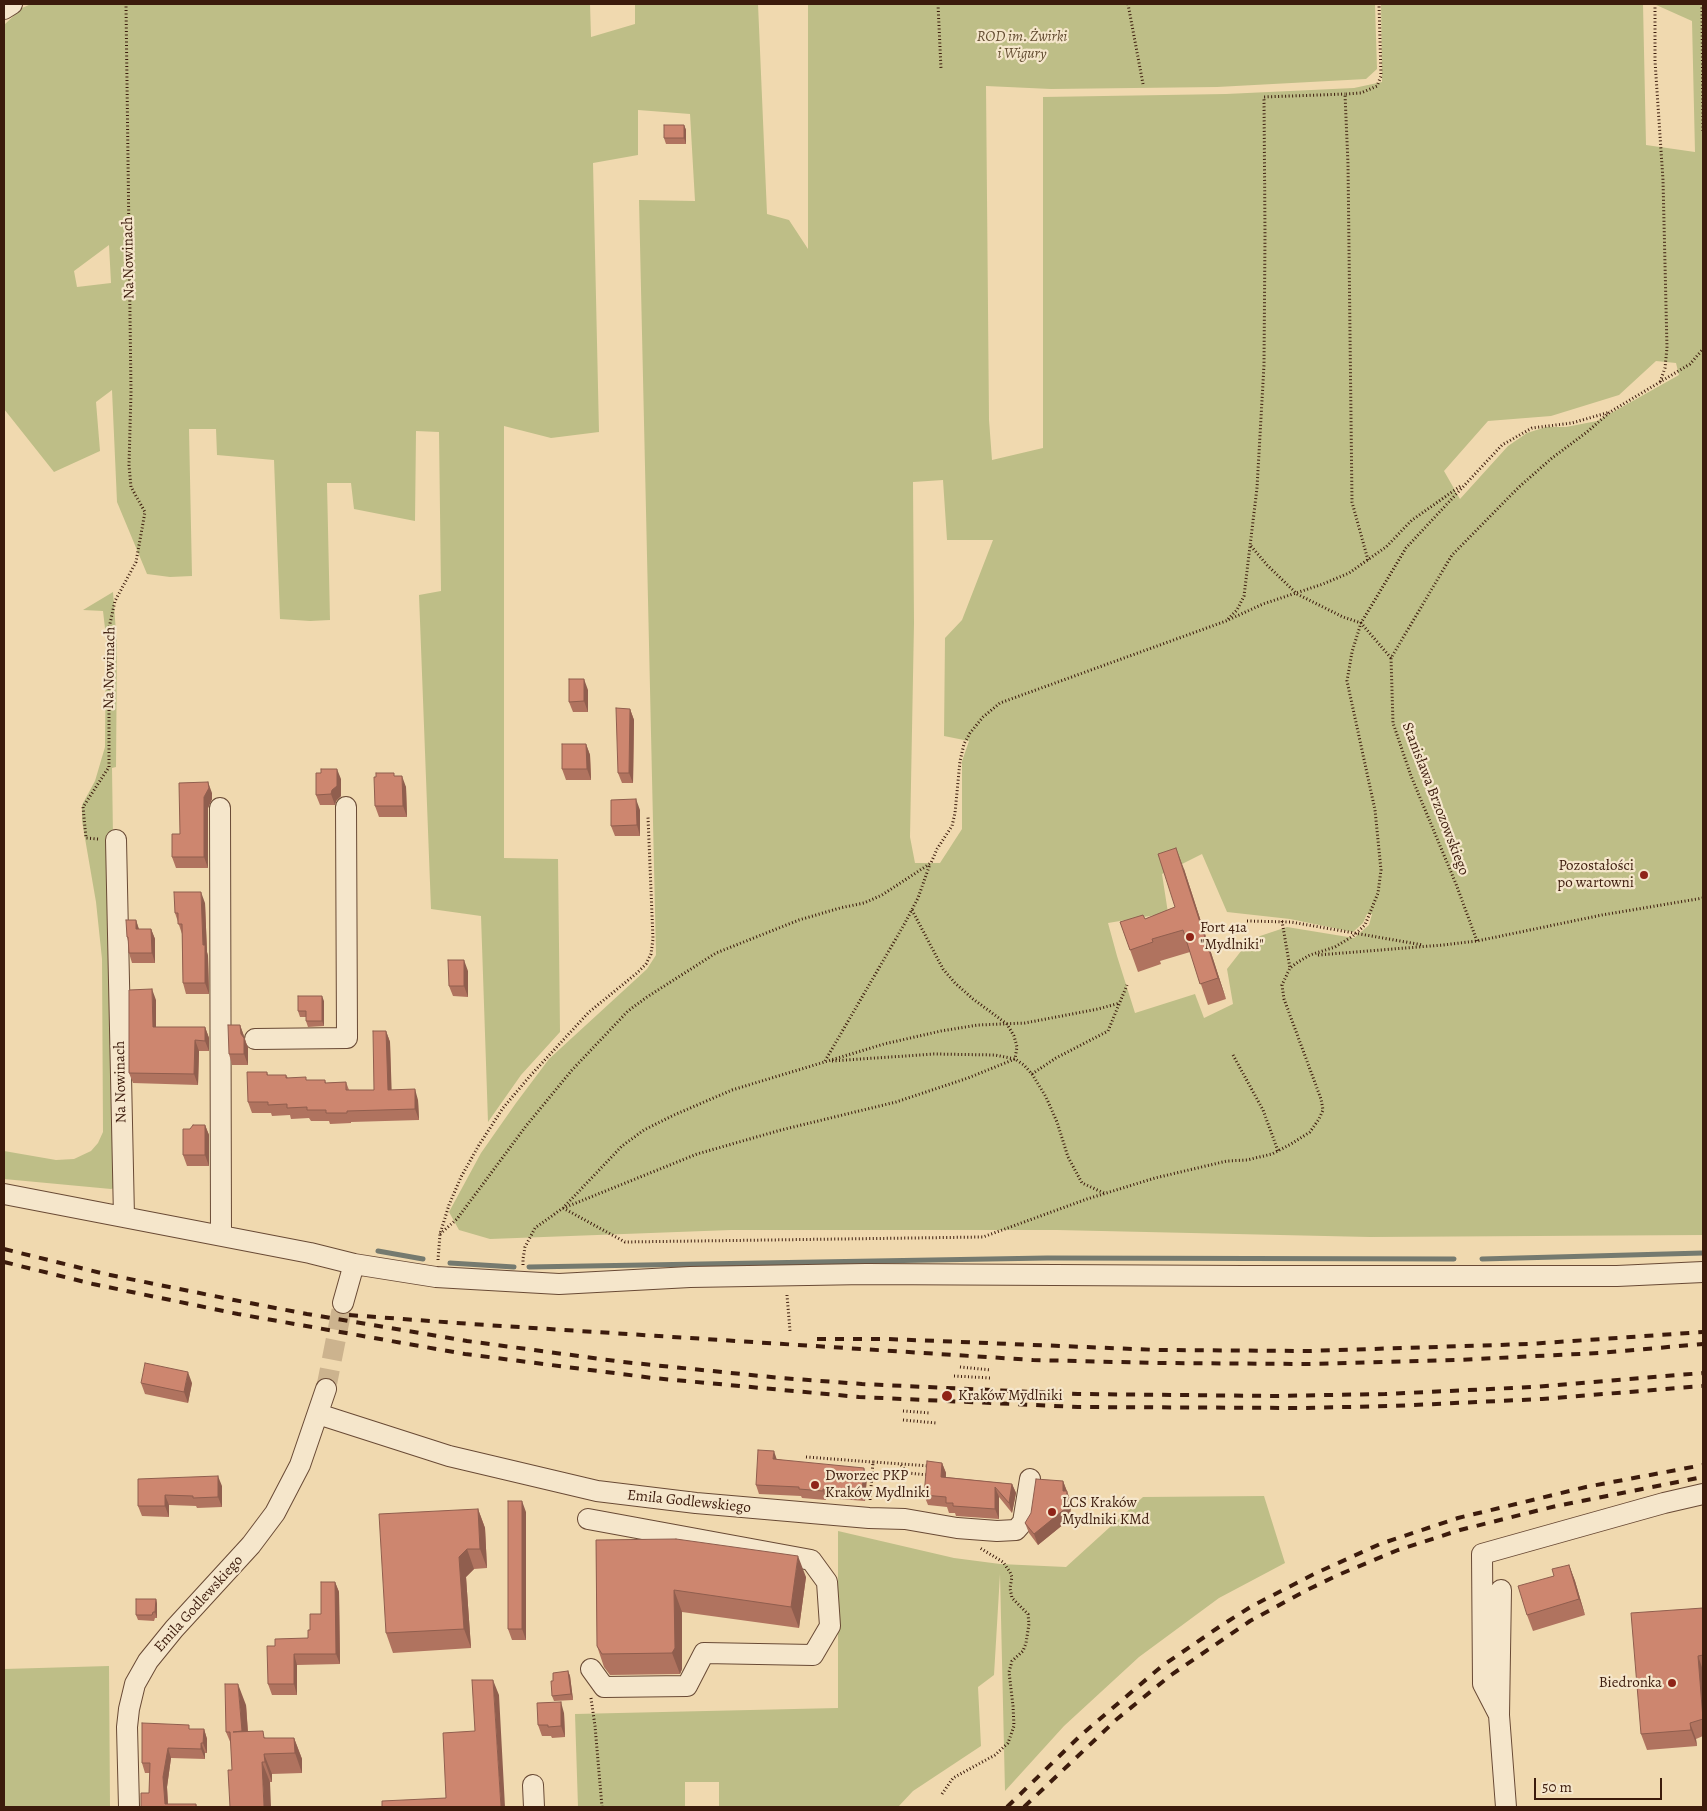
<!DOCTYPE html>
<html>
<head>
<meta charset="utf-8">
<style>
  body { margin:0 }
  #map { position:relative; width:1707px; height:1811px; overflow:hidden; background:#f0d9af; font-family:Alegreya,serif }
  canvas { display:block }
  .frame { position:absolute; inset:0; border:5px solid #3c1b0c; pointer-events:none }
  .scale { position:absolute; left:1534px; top:1778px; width:128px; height:22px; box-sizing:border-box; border:2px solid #3c1b0c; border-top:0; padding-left:6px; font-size:15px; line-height:18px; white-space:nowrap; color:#3c1b0c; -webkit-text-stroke:4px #f5e6cb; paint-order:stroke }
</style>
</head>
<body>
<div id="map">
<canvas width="1707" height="1811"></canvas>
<div class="frame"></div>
<div class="scale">50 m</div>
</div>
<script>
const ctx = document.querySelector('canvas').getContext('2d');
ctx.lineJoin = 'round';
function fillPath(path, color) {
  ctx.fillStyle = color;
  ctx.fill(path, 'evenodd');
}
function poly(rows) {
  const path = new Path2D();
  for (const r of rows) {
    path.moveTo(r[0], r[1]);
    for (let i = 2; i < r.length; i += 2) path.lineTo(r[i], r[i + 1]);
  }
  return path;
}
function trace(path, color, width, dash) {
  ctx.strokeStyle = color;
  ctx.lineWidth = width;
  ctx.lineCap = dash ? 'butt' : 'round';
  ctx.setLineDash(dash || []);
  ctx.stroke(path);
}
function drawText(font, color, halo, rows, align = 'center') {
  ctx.font = font + ' Alegreya,serif';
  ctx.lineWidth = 4.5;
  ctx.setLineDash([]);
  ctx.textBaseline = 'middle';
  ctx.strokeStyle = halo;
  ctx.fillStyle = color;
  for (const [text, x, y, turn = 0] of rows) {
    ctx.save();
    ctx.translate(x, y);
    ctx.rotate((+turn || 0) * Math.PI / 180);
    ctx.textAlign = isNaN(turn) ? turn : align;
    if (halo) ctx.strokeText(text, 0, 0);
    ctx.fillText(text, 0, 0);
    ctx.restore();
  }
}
fillPath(poly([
  [31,4,590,4,591,37,635,24,635,4,758,4,767,214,789,220,808,249,808,4,1375,4,1377,69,1366,79,1217,87,1051,89,986,86,989,420,992,460,1043,448,1043,97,1226,94,1354,88,1382,82,1381,4,1643,4,1646,145,1695,152,1692,21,1654,4,1703,4,1703,1235,1370,1237,1057,1230,731,1230,490,1239,459,1230,449,1212,481,1153,516,1103,549,1059,647,969,656,955,639,200,695,201,690,114,638,110,638,155,593,163,599,432,551,438,504,426,504,858,558,859,560,1032,521,1075,488,1122,481,916,431,909,419,595,441,591,439,432,416,431,415,521,354,509,351,483,327,483,330,620,310,621,280,619,274,460,217,455,216,429,189,429,192,576,170,577,147,574,117,502,112,390,96,402,100,451,54,472,4,409,4,25,22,8],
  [109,245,111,283,77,287,74,271],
  [1656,361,1676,363,1679,375,1597,421,1566,427,1546,427,1527,433,1508,446,1460,499,1444,471,1488,421,1551,416,1619,395],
  [943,480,947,540,993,540,962,620,945,638,944,736,969,741,962,761,962,829,940,863,915,863,910,837,914,623,913,482],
  [1202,854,1227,912,1290,919,1353,932,1363,923,1367,914,1372,914,1369,925,1354,938,1287,927,1260,936,1245,946,1227,969,1233,1004,1204,1018,1195,994,1135,1013,1117,956,1108,923,1168,913,1162,874],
  [113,592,117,646,116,767,112,768,118,1187,111,1189,4,1179,4,1151,56,1160,74,1159,91,1151,98,1143,103,1132,102,959,96,902,82,821,82,805,95,781,105,747,106,637,103,611,83,610],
  [1264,1496,1285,1563,1219,1598,1139,1657,1064,1726,1005,1791,1000,1574,994,1675,978,1687,981,1746,913,1791,898,1807,719,1807,719,1782,685,1782,685,1807,578,1807,575,1714,838,1708,838,1531,954,1558,1000,1564,1066,1567,1143,1497],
  [109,1666,110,1807,4,1807,4,1669]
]), '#bebe87');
trace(poly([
  [378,1251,423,1259],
  [1482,1259,1703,1253],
  [450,1263,514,1267],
  [529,1267,1047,1258,1454,1259]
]), '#757a6f', 5);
trace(poly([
  [326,1389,343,1303]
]), '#ccb38e', 20, [20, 10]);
const minor = poly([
  [4,9,12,4],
  [220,808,221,1235],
  [116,840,124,1217],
  [255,1039,347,1038,346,807],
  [4,1194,310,1253,354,1264,436,1277,559,1284,690,1277,866,1274,1243,1276,1617,1276,1703,1272],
  [343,1303,354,1264],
  [318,1414,449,1456,597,1491,696,1503,869,1518,905,1519,957,1528,997,1531,1016,1530,1023,1522,1030,1479],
  [588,1519,811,1560,827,1582,830,1626,813,1655,704,1653,687,1686,604,1687,591,1669],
  [1501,1590,1499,1715,1506,1807],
  [1499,1715,1483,1684,1482,1554,1664,1503,1703,1494],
  [533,1785,534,1807],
  [129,1807,127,1727,129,1709,135,1684,148,1661,174,1629,251,1545,275,1513,300,1465,326,1389]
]);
trace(minor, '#694a35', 22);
trace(poly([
  [938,4,941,69],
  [1128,4,1143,84],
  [1655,4,1655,61,1663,180,1667,348,1665,368,1660,382],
  [1702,4,1703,131],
  [1251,546,1267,565,1297,594,1343,617,1361,623,1391,658],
  [1368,560,1352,502,1348,164,1345,94,1361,93,1377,86,1381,76,1379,4],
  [1228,619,1237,610,1244,596,1257,488,1264,365,1265,235,1264,97,1345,94],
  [98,839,86,838,83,807,109,767,109,628,115,601,136,562,145,512,131,487,129,465,131,392,126,4],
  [912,910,943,969,955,983,973,999,1007,1024,1014,1036,1017,1047,1015,1059],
  [1247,921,1291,922,1423,945],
  [1282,921,1290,968],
  [1477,941,1456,884,1411,776,1393,723,1391,658,1452,555,1519,487,1552,458,1587,432,1610,412,1690,364,1703,349],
  [1318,955,1443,945,1477,941,1602,915,1703,898],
  [1233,1055,1263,1110,1278,1151],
  [825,1061,905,923,918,898,930,864],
  [832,1061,934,1054,995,1055,1015,1059,1024,1065,1032,1074,1046,1097,1057,1122,1068,1157,1082,1183,1104,1193],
  [1032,1074,1056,1058,1108,1031,1127,985],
  [566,1207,697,1154,781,1130,896,1102,968,1078,1015,1059],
  [563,1208,625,1242,983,1237,1087,1199,1155,1178,1227,1161,1247,1160,1272,1154,1291,1144,1310,1132,1319,1119,1323,1110,1321,1099,1284,999,1282,985,1290,968,1298,962,1310,955,1335,947,1353,936,1365,925,1378,893,1381,870,1375,810,1347,681,1352,652,1361,623,1406,548,1502,445,1532,428,1572,423,1610,412],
  [440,1234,457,1219,526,1126,572,1070,628,1011,647,997,716,953,799,920,840,908,864,903,882,895,931,863,937,849,952,826,955,813,960,761,964,744,970,733,983,717,1000,703,1226,621,1263,604,1323,584,1349,573,1386,547,1412,520,1462,485],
  [438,1260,440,1234,449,1205,461,1177,479,1145,503,1108,530,1076,589,1012,637,973,646,964,651,954,653,939,648,817],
  [523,1265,523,1259,525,1247,535,1228,563,1208,622,1146,644,1130,674,1115,732,1090,884,1044,941,1031,978,1025,1025,1023,1098,1009,1120,1003],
  [787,1295,790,1331],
  [960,1367,991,1370],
  [954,1376,991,1378],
  [903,1411,930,1413],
  [903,1420,936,1423],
  [806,1457,873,1462],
  [901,1465,908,1473,928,1475],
  [870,1500,873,1462,931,1466],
  [591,1698,595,1726,602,1807],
  [942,1794,953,1778,995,1755,1008,1743,1014,1726,1013,1706,1009,1672,1012,1661,1023,1651,1026,1643,1029,1624,1028,1614,1012,1598,1010,1588,1012,1577,1010,1572,1003,1562,980,1548]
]), '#3c1b0c', 3, [1, 2.5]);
trace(minor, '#f5e6cb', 20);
trace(poly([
  [4,1249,105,1274,234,1300,307,1314,467,1341,623,1362,781,1378,862,1384,1078,1394,1276,1396,1385,1394,1533,1387,1703,1373],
  [4,1262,93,1284,238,1314,465,1354,653,1378,859,1397,1078,1407,1303,1408,1392,1406,1542,1399,1703,1386],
  [349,1315,471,1324,1033,1360,1159,1363,1309,1364,1456,1360,1599,1353,1703,1344],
  [817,1339,888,1339,1159,1350,1308,1351,1529,1344,1703,1332],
  [1007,1807,1081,1735,1162,1666,1219,1627,1252,1606,1314,1574,1380,1544,1458,1518,1586,1487,1703,1465],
  [1024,1807,1117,1719,1171,1675,1250,1621,1307,1590,1338,1575,1398,1550,1460,1530,1556,1506,1703,1477]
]), '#3c1b0c', 4, [9, 9]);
fillPath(poly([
  [684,125,686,130,686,144,666,144,664,138],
  [588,690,588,712,573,712,569,702],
  [630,709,634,720,633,783,622,783,618,773],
  [586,744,590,755,591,780,566,780,562,769],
  [396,776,406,787,407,817,379,817,375,806],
  [341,779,341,796,336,801,335,805,320,805,316,795],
  [212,793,212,799,208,808,208,868,176,868,172,857,180,834],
  [640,810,640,836,615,836,611,826],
  [1184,869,1226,999,1208,1005,1190,952,1160,961,1161,964,1138,972,1120,922,1145,919,1175,907],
  [205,903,207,952,208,956,209,994,186,994,183,983,182,934,175,913],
  [136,920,139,929,151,929,155,939,155,963,132,963,129,953,128,941,127,937],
  [468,971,468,997,453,996,449,986],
  [156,1000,156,1027,205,1027,209,1038,209,1051,199,1051,198,1085,133,1083,129,1073],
  [324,1001,324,1026,308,1027,306,1021,306,1017,300,1017,298,1011],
  [240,1025,248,1048,248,1065,232,1065,229,1054],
  [386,1031,390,1042,391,1090,418,1100,419,1120,351,1122,351,1123,330,1124,329,1121,311,1121,309,1118,291,1119,290,1115,272,1116,271,1113,252,1113,248,1102,267,1072,268,1075,286,1075,288,1078,307,1080,325,1080,326,1083,346,1082,349,1090,374,1090],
  [205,1125,209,1135,209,1166,187,1166,183,1155,190,1129],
  [141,1383,192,1383,188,1403,145,1394],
  [777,1459,867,1476,865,1501,826,1498,826,1500,802,1498,801,1496,759,1494,756,1485],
  [942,1463,946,1473,946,1477,1012,1484,1016,1493,1012,1513,999,1497,999,1519,956,1516,955,1513,949,1513,947,1507,928,1505,924,1495],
  [138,1479,222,1486,222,1507,197,1508,196,1506,169,1505,169,1517,142,1516,138,1506],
  [1063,1481,1071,1502,1070,1519,1038,1545,1029,1533,1025,1523],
  [478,1509,485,1528,487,1568,474,1569,466,1577,471,1648,393,1653,386,1633],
  [526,1512,526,1640,512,1640,508,1629],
  [596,1540,806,1577,799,1628,682,1612,682,1669,680,1674,610,1675,604,1667,597,1646],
  [1569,1565,1575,1581,1585,1615,1533,1631,1527,1615,1554,1576],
  [335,1582,339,1592,340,1664,297,1665,297,1695,272,1695,268,1684,275,1646,308,1638,310,1630,321,1614],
  [156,1599,157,1604,157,1618,155,1618,154,1621,138,1620,136,1615],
  [1703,1608,1703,1736,1696,1739,1697,1746,1647,1750,1641,1734],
  [568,1671,570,1676,573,1700,554,1701,552,1696],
  [246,1705,248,1731,266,1738,294,1738,302,1759,302,1773,272,1774,272,1782,270,1782,232,1770,231,1744,226,1732],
  [564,1713,565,1737,552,1738,551,1736,542,1736,538,1725],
  [190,1729,204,1729,207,1739,207,1753,205,1753,205,1759,171,1758,167,1787,168,1804,196,1804,197,1807,141,1807,149,1793,150,1773,145,1773,142,1763]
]), '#b0735f');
fillPath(poly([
  [684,125,686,130,686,144,684,138],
  [584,679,588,690,588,712,584,701],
  [630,709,634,720,633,783,629,773],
  [586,744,590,755,591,780,587,769],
  [337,769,341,779,341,796,336,801,335,805,331,794],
  [402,776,406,787,407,817,403,806],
  [208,782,212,793,212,799,208,808,208,868,204,857,204,797],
  [636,799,640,810,640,836,637,825],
  [1176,848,1184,869,1226,999,1218,978],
  [201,892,205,903,207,952,208,956,209,994,205,983],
  [136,920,139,930,136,929],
  [151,929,155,939,155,963,152,953],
  [464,960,468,971,468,997,464,986],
  [152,989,156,1000,156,1038,153,1027],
  [322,996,324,1001,324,1026,322,1021],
  [240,1025,244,1036,244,1040,244,1038,248,1048,248,1065,244,1054],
  [205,1027,209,1038,209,1051,205,1041],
  [386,1031,390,1042,392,1100,388,1090],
  [195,1040,199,1051,198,1085,194,1074],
  [415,1089,418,1100,419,1120,415,1109],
  [205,1125,209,1135,209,1166,205,1155],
  [188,1372,192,1383,188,1403,184,1392],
  [774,1451,777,1460,773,1459],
  [942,1463,946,1473,945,1487,941,1477],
  [864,1468,867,1476,865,1501,862,1492],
  [218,1476,222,1486,222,1507,218,1497],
  [1063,1481,1071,1502,1070,1519,1038,1545,1034,1534,1063,1491],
  [1012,1484,1016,1493,1012,1513,1009,1503],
  [995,1487,999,1497,999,1519,995,1509],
  [823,1489,826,1498,826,1500,823,1491],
  [165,1495,169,1505,169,1517,165,1506],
  [522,1501,526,1512,526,1640,522,1629],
  [478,1509,485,1528,487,1568,480,1549],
  [467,1549,474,1569,466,1577,471,1648,464,1629,459,1557],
  [798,1556,806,1577,799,1628,791,1607],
  [1569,1565,1575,1581,1585,1615,1579,1599],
  [335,1582,339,1592,340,1664,336,1654],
  [674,1590,682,1612,682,1669,680,1674,672,1653],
  [156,1599,157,1604,157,1618,155,1612],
  [294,1654,297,1665,297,1695,294,1684],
  [1698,1656,1703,1670,1703,1719],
  [568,1671,570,1676,573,1700,571,1694],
  [493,1680,499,1695,505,1807,501,1807],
  [238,1684,246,1705,249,1751,242,1731],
  [561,1702,564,1713,565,1737,561,1726],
  [1690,1723,1696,1739,1697,1746,1691,1730],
  [204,1729,207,1739,207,1753,203,1743],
  [294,1738,302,1759,302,1773,295,1753],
  [201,1743,205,1753,205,1759,201,1749],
  [168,1748,171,1758,167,1787,168,1807,165,1804,163,1777],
  [264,1754,272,1774,272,1782,265,1762],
  [262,1762,270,1782,271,1807,264,1807]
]), '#905e4e');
const building = poly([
  [664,125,684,125,684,138,664,138,664,125],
  [569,679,584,679,584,701,569,702,569,679],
  [616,708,630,709,629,773,618,773,616,708],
  [562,744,586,744,587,769,562,769,562,744],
  [321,769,337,769,337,786,332,790,331,794,316,795,316,773,321,773,321,769],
  [376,773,394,773,394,776,402,776,403,806,375,806,374,777,376,777,376,773],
  [208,782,209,788,204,797,204,857,172,857,172,834,180,834,179,783,208,782],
  [636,799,637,825,611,826,611,800,636,799],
  [1176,848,1218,978,1200,984,1183,930,1152,939,1153,942,1130,950,1120,922,1143,915,1145,919,1175,907,1158,854,1176,848],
  [174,892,201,892,203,945,205,945,205,983,183,983,182,924,178,924,178,913,175,913,174,892],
  [126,920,136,920,136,929,151,929,152,953,129,953,128,937,127,937,126,920],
  [448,960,464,960,464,986,449,986,448,960],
  [152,989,153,1027,205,1027,205,1041,195,1040,194,1074,129,1073,129,990,152,989],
  [298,996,322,996,322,1021,306,1021,306,1011,298,1011,298,996],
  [228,1025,240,1025,241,1034,244,1038,244,1054,229,1054,228,1025],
  [373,1031,386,1031,388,1090,415,1089,415,1109,347,1111,347,1113,326,1113,326,1110,307,1110,307,1107,287,1108,287,1104,268,1105,268,1102,248,1102,247,1072,267,1072,267,1075,286,1075,286,1078,306,1077,306,1080,325,1080,325,1083,346,1082,346,1090,374,1090,373,1031],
  [193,1125,205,1125,205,1155,183,1155,183,1129,190,1129,193,1125],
  [145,1363,188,1372,184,1392,141,1383,145,1363],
  [758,1450,774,1451,773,1459,864,1468,862,1492,823,1489,823,1491,799,1489,799,1487,756,1485,758,1450],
  [927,1461,942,1463,941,1477,1012,1484,1009,1503,995,1487,995,1509,953,1506,953,1503,946,1503,946,1497,924,1495,927,1461],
  [218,1476,218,1497,193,1498,193,1496,165,1495,165,1506,138,1506,138,1479,218,1476],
  [1036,1479,1063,1481,1063,1491,1067,1491,1066,1508,1034,1534,1025,1523,1031,1513,1036,1479],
  [508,1501,522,1501,522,1629,508,1629,508,1501],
  [478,1509,480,1549,467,1549,459,1557,464,1629,386,1633,379,1514,478,1509],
  [676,1539,798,1556,791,1607,674,1590,675,1648,672,1653,602,1654,597,1646,596,1540,676,1539],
  [1569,1565,1579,1599,1527,1615,1518,1586,1554,1576,1552,1569,1569,1565],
  [321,1582,335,1582,336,1654,294,1654,294,1684,268,1684,267,1646,275,1646,275,1639,308,1638,308,1630,310,1630,310,1614,321,1614,321,1582],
  [136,1599,156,1599,155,1612,153,1612,152,1615,136,1615,136,1599],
  [1703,1608,1703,1655,1698,1656,1703,1719,1690,1723,1691,1730,1641,1734,1631,1613,1703,1608],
  [568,1671,571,1694,552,1696,551,1681,553,1681,553,1673,568,1671],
  [472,1680,493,1680,501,1807,382,1807,382,1801,446,1798,443,1733,475,1731,472,1680],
  [225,1684,238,1684,242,1731,233,1732,263,1731,264,1738,294,1738,295,1753,264,1754,265,1762,262,1762,264,1807,230,1807,228,1770,232,1770,230,1732,226,1732,225,1684],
  [561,1702,561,1726,548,1727,548,1725,538,1725,537,1703,561,1702],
  [142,1723,189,1725,189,1729,204,1729,203,1743,201,1743,201,1749,168,1748,163,1777,165,1804,196,1804,196,1807,141,1807,141,1793,149,1793,150,1763,142,1763,142,1723]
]);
fillPath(building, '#cd866f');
trace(building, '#905e4e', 1);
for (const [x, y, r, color] of [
  [1644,875,5,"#8f2418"],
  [1190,937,5,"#8f2418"],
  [947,1396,6,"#8f2418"],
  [815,1485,5,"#8f2418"],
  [1052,1512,5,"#8f2418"],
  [1672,1683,5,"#8f2418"]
]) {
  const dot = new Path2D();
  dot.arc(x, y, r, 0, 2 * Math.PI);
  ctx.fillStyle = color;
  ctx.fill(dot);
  trace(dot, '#f5e6cb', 2);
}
drawText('italic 15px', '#634c31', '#f5e6cb', [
  ["ROD im. Żwirki",1022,37],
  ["i Wigury",1022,54]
]);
drawText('15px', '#3c1b0c', '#f5e6cb', [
  ["Na Nowinach",129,258,-91],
  ["Na Nowinach",110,668,-89],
  ["Stanisława Brzozowskiego",1435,799,69],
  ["Na Nowinach",121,1082,-91],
  ["Emila Godlewskiego",689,1502,6],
  ["Emila Godlewskiego",199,1604,-48]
]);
drawText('15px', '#3c1b0c', '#f5e6cb', [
  ["Pozostałości",1634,866,"right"],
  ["po wartowni",1634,883,"right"],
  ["Fort 41a",1200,928],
  ["\"Mydlniki\"",1200,945],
  ["Kraków Mydlniki",958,1396],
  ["Dworzec PKP",825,1476],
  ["Kraków Mydlniki",825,1493],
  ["LCS Kraków",1062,1503],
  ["Mydlniki KMd",1062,1520],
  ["Biedronka",1662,1683,"right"]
], 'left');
</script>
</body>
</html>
